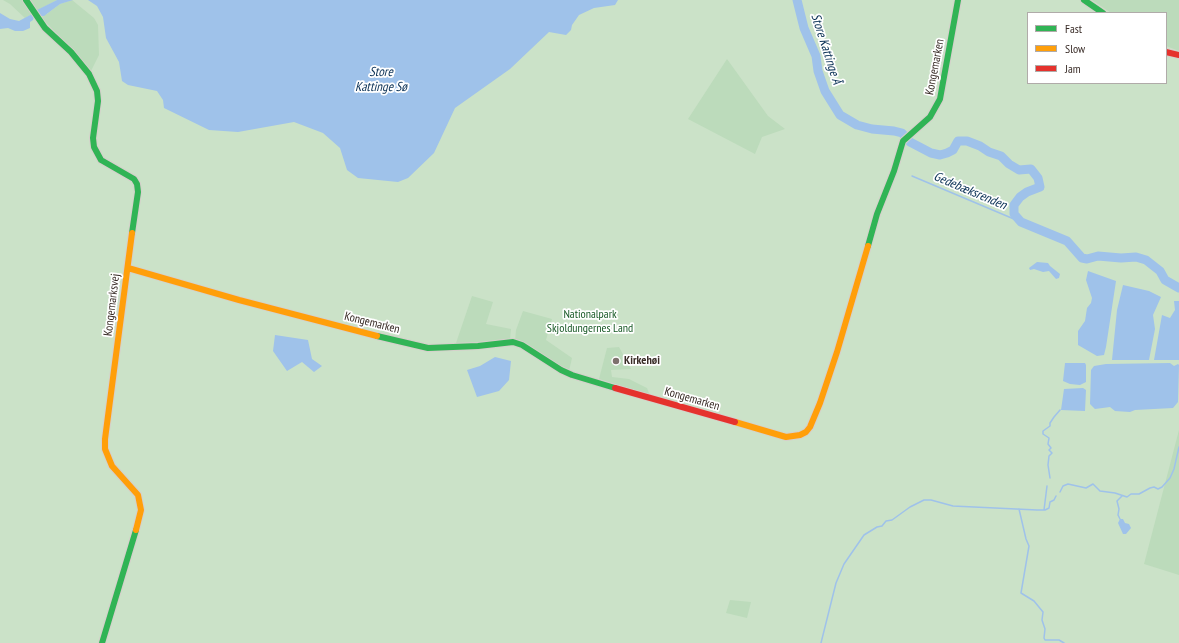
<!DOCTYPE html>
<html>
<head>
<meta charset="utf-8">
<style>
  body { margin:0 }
  #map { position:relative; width:1179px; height:643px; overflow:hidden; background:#faf2ee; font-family:"PT Sans Narrow",sans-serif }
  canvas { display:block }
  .legend { position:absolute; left:1027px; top:12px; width:140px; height:72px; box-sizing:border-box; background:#fff; border:1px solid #b0aba9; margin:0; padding:5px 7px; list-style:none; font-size:12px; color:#392c27 }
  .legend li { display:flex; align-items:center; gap:8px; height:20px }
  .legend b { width:20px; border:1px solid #b0aba9 }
</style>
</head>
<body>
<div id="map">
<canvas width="1179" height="643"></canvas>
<ul class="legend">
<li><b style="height:5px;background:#30b455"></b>Fast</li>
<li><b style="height:5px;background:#ff9f0a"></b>Slow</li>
<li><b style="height:5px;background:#e5322d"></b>Jam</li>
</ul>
</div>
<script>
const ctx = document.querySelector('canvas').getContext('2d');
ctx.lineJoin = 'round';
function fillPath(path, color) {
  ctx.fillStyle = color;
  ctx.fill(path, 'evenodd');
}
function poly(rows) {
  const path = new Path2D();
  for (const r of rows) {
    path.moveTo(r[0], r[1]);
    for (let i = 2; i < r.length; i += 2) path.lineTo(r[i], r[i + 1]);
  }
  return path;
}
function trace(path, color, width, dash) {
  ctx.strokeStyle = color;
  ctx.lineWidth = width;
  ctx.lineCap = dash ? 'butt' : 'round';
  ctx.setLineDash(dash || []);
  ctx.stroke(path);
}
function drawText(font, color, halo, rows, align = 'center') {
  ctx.font = font + ' "PT Sans Narrow",sans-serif';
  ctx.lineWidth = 3.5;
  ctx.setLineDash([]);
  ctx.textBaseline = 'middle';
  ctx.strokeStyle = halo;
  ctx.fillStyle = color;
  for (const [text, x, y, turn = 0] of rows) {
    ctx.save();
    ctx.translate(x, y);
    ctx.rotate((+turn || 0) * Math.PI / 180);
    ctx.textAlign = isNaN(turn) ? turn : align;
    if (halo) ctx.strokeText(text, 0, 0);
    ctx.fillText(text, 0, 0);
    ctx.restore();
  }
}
fillPath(poly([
  [0,0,1179,0,1179,643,0,643],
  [1028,13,1166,13,1166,83,1028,83]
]), '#cbe2c8');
fillPath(poly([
  [3,0,24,0,32,14,25,18,10,4],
  [28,0,57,0,36,11],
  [72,0,94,18,98,25,99,55,91,71,74,52,40,16,47,14,60,4],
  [1092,0,1179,0,1179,51,1166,46,1166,13,1111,13],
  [727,59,768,116,785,129,762,137,755,154,688,119],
  [472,296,493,302,486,324,511,329,510,340,474,345,456,343],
  [523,311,552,319,546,340,572,358,569,371,515,341,516,330],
  [619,347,631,369,611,370,612,377,629,379,647,388,650,396,599,379,607,348],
  [1179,430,1179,575,1144,564],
  [730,600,751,602,747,618,726,613]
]), '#bcdbbb');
fillPath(poly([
  [57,0,73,0,60,4,44,16,40,16,37,14,37,10],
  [88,0,618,0,615,5,594,8,579,15,572,25,571,30,566,35,549,32,510,69,455,108,434,153,408,178,398,182,358,178,347,170,340,148,323,133,294,122,238,132,209,130,164,108,163,100,157,91,128,85,122,81,119,62,106,38,103,17,97,6],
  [0,13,10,19,19,21,32,14,34,17,33,20,30,22,30,28,23,31,15,31,8,28,0,29],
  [1037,262,1048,263,1050,266,1060,274,1059,278,1056,279,1049,271,1043,272,1034,269,1030,270,1029,268],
  [1088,271,1116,281,1106,347,1104,355,1097,356,1078,345,1078,331,1085,321,1087,308,1091,303,1092,298,1086,280],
  [1123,285,1149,291,1161,297,1153,315,1155,329,1149,360,1112,360,1117,310],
  [1174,301,1179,301,1179,360,1154,360,1162,315,1170,318,1175,310],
  [275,335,308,340,312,359,322,366,314,372,302,362,287,371,273,351],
  [495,357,511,361,509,380,499,391,477,397,467,370,480,366],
  [1065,363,1085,363,1086,365,1086,382,1080,385,1070,384,1063,381],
  [1170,363,1174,366,1178,364,1179,365,1178,402,1173,408,1135,410,1130,412,1115,411,1110,407,1095,409,1090,404,1091,370,1094,366,1106,364],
  [1083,388,1086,390,1085,411,1061,410,1064,389],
  [1120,519,1123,519,1125,523,1129,524,1131,528,1126,534,1123,534,1118,523]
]), '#9fc2ea');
trace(poly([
  [912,176,1021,222],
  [1050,478,1048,465,1049,456,1052,453,1049,450,1051,448,1048,444,1049,438,1043,434,1043,431,1050,426,1050,423,1054,417,1060,410],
  [1060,492,1063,486,1068,484,1086,488,1093,484,1100,491,1115,493,1127,497,1131,494,1139,494,1150,488,1154,487,1158,489,1162,487,1170,478,1174,469,1179,447],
  [1019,509,1026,539,1029,546,1021,593,1034,601,1043,612,1042,620,1045,629,1044,638,1045,640,1059,640,1064,643],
  [1044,510,1047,486],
  [1120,519,1118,515,1119,509,1117,501,1122,496],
  [821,643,836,583,844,564,864,535,877,527,882,526,886,521,892,520,910,507,924,500,931,500,953,506,1037,510,1045,510,1049,508,1050,502,1054,500,1056,496]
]), '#9fc2ea', 1.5);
trace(poly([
  [797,0,804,28,816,56,818,71,825,91,840,115,857,125,872,129,894,131,902,133,910,142,931,153,940,155,947,153,953,150,958,141,967,141,980,146,989,152,1001,156,1009,164,1019,170,1031,169,1038,178,1040,187,1027,192,1020,197,1014,205,1014,214,1021,222,1067,241,1082,258,1087,259,1098,256,1121,258,1136,257,1146,260,1160,271,1165,280,1179,288]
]), '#9fc2ea', 9);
const fast = poly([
  [26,0,45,28,71,52,89,74,97,91,98,101,93,138,94,147,101,160,134,179,137,184,138,192,132,233],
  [1084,0,1103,13],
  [868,246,877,214,894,171,903,141,930,117,940,99,958,0],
  [377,336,428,348,478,346,513,342,522,345,561,370,572,375,615,388],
  [102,643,136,530]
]);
const slow = poly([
  [132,233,105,439,105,449,112,466,138,495,141,510,136,530],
  [128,268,239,300,377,336],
  [735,422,786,437,800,435,806,432,810,427,820,403,837,352,868,246]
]);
const jam = poly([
  [1166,52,1179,55],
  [615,388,735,422]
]);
trace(fast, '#d6cfcb', 8);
trace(slow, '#d6cfcb', 8);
trace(jam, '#d6cfcb', 8);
trace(fast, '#30b455', 6);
trace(slow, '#ff9f0a', 6);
trace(jam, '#e5322d', 6);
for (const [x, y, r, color] of [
  [616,361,4,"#7d716d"]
]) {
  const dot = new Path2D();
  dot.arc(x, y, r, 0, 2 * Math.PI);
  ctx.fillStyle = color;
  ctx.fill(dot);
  trace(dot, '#fff', 1.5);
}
drawText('12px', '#392c27', '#fff', [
  ["Kongemarken",935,67,-79],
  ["Kongemarksvej",112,305,-83],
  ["Kongemarken",372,323,14],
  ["Kongemarken",692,399,16]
]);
drawText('12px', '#175925', '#fff', [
  ["Nationalpark",590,315],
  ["Skjoldungernes Land",590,329]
]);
drawText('bold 12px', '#392c27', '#fff', [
  ["Kirkehøi",624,361]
], 'left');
drawText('italic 13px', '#093055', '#fff', [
  ["Store Kattinge Å",826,49,72],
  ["Store",381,72],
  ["Kattinge Sø",381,87],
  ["Gedebæksrenden",970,191,23]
]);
</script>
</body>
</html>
